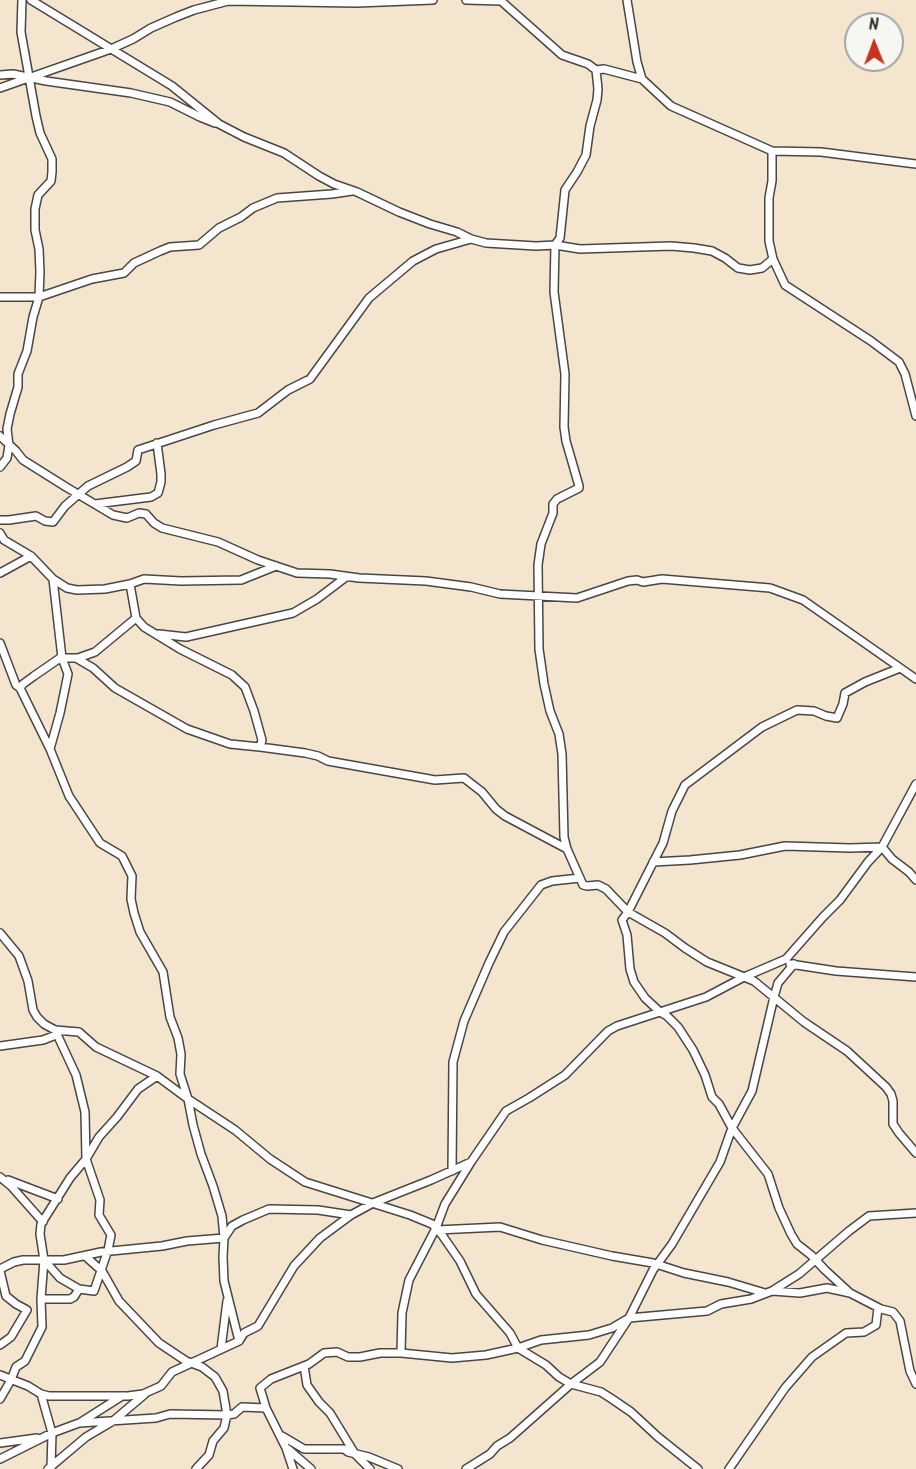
<!DOCTYPE html>
<html>
<head>
<meta charset="utf-8">
<style>
  body { margin:0 }
  #map { position:relative; width:916px; height:1469px; overflow:hidden; background:#f4e5cf; font-family:Kalam,sans-serif }
  canvas { display:block }
  .north { position:absolute; left:844px; top:12px; width:60px; height:60px; box-sizing:border-box; background:#f6f6f2; border:2px solid #a5a5a2; border-radius:50%; rotate:359deg; font-size:16px; font-weight:700; line-height:24px; text-align:center; color:#2b2b2b }
  .north::after { content:''; display:block; margin:auto; width:21px; height:27px; background:#c8321e; clip-path:polygon(50% 0,100% 100%,50% 72%,0 100%) }
</style>
</head>
<body>
<div id="map">
<canvas width="916" height="1469"></canvas>
<div class="north">N</div>
</div>
<script>
const ctx = document.querySelector('canvas').getContext('2d');
ctx.lineJoin = 'round';
function poly(rows) {
  const path = new Path2D();
  for (const r of rows) {
    path.moveTo(r[0], r[1]);
    for (let i = 2; i < r.length; i += 2) path.lineTo(r[i], r[i + 1]);
  }
  return path;
}
function trace(path, color, width, dash) {
  ctx.strokeStyle = color;
  ctx.lineWidth = width;
  ctx.lineCap = dash ? 'butt' : 'round';
  ctx.setLineDash(dash || []);
  ctx.stroke(path);
}
const street = poly([
  [31,0,172,86,219,124,244,137,284,153,319,176,334,184,357,192,399,212,430,224,457,232,471,239,486,243,536,246,555,245,580,249,671,246,694,248,712,251,725,258,738,268,750,270,762,268,773,259],
  [466,0,502,1],
  [500,0,562,55,588,64,596,70,604,69,642,79],
  [627,0,637,62,642,79,671,106,772,151,821,152,916,164],
  [596,70,598,89,597,100,590,126,586,155,577,172,565,190,560,238,555,245,554,292,565,374,564,427,566,441,579,486,579,488,557,499,553,504,553,513,541,544,538,565,539,649,544,684,550,711,559,734,562,754,564,837,567,849,583,885,587,886,598,885,606,889,628,912,665,933,685,948,707,962,754,981,804,1022,847,1051,886,1087,891,1094,893,1101,893,1124,899,1133,916,1153],
  [0,75,13,74,46,81,131,93,170,102,200,117,215,123],
  [0,88,111,49,133,39,151,28,176,17,194,10,228,1,357,3,433,0],
  [772,151,772,181,769,198,769,241,773,259,785,285,871,341,899,362,905,374,916,416],
  [0,297,39,297,92,279,124,273,134,263,160,251,170,247,199,245,219,228,241,217,253,208,277,198,332,194,352,191],
  [0,436,16,451,23,460,66,487,113,515,127,518,139,513,146,514,154,523,162,528,218,542,258,560,297,573,330,574,359,578,426,581,471,587,500,594,577,598,628,581,637,580,643,582,662,579,770,588,803,600,916,679],
  [0,467,7,458,9,445,7,429,10,414,18,387,18,374,27,351,33,317,39,297,40,272,39,249,35,230,35,209,38,195,51,181,52,172,52,159,40,133,36,116,21,32,22,0],
  [95,504,151,497,158,493,161,482,161,474,157,443],
  [0,520,9,520,36,516,45,521,53,522,65,506,88,486,127,467,136,461,138,450,214,425,258,413,288,390,310,379,369,298,413,261,436,249,471,239],
  [0,533,4,540,31,556,53,579,67,588,77,590,105,589,130,584,136,618,144,627,180,649,232,675,245,687,254,711,262,740,260,747,305,753,318,756,328,761,435,780,464,778,482,792,496,809,505,816,567,849],
  [0,573,31,556],
  [130,584,144,579,181,581,241,580,276,566],
  [159,634,186,637,293,613,317,599,346,577],
  [0,643,16,685,20,688,50,749,69,796,100,843,122,856,132,876,131,899,134,913,140,932,163,972,170,1017,178,1038,181,1054,180,1074,188,1099,193,1125,201,1154,213,1186,222,1216,224,1238,223,1257,224,1281,239,1341],
  [76,658,93,668,115,688,187,729,230,744,260,747],
  [20,688,23,684,34,676,60,658,78,658,95,652,136,618],
  [50,749,60,713,68,674,62,658,53,579],
  [882,847,892,859,909,872,916,880],
  [653,862,690,860,740,855,785,846,850,848,882,847],
  [0,933,19,956,28,981,33,1010,37,1017,44,1024,55,1030,79,1032,96,1047,157,1076,188,1099,235,1130,270,1159,305,1182,410,1215,432,1224,442,1235,460,1261,476,1294,510,1333,518,1348,546,1365,559,1377,571,1384,601,1392,612,1399,631,1412,658,1437,698,1469],
  [790,964,836,971,916,977],
  [55,1030,76,1075,85,1112,86,1159,100,1200,99,1215,111,1235,108,1250,94,1291,79,1289],
  [0,1046,43,1040,56,1035],
  [452,1171,453,1062,464,1021,489,963,504,932,541,885,552,881,580,878],
  [0,1177,11,1186,43,1222],
  [8,1180,58,1199],
  [437,1230,500,1227,542,1240,612,1256,653,1263,684,1273,728,1282,765,1293],
  [224,1238,232,1226,243,1220,269,1209,318,1210,351,1215],
  [85,1256,102,1271,119,1301,159,1343,186,1361,202,1367,215,1377,223,1391,227,1415,224,1428,213,1441,209,1455,196,1469],
  [0,1269,14,1262,23,1260,64,1260,101,1252,162,1246,187,1241,224,1238],
  [0,1271,6,1296,16,1304,27,1310,11,1337,0,1345],
  [772,1291,799,1274,849,1231,869,1216,916,1213],
  [850,1293,825,1270,811,1255,797,1244,791,1234,779,1208,768,1174,732,1128,719,1104,712,1097,705,1075,693,1050,678,1027,667,1016,660,1012,645,998,634,982,630,969,627,935,622,920,628,912,663,843,672,811,685,785,762,727,797,710,814,711,826,716,837,718,843,704,845,693,865,682,900,668],
  [41,1299,70,1299,74,1297,79,1289,60,1278,44,1260],
  [221,1349,227,1301],
  [401,1353,402,1313,409,1280,436,1228,445,1204,471,1162],
  [304,1366,307,1385,319,1402,330,1413,355,1454,370,1469],
  [0,1375,28,1386,41,1394,49,1396,128,1396,143,1394,161,1386,172,1372,239,1341,244,1333,258,1326,294,1266,320,1238,351,1215,373,1203,431,1180,471,1162,506,1111,529,1098,565,1075,608,1031,617,1026,706,997,744,977,786,959,823,917,840,900,868,862,882,847,916,784],
  [41,1394,52,1433,51,1468],
  [0,1399,11,1380,16,1367,25,1361,42,1327,41,1299,44,1260,40,1234,41,1224,70,1178,86,1159,99,1137,117,1117,138,1089,157,1076],
  [81,1422,122,1396],
  [282,1436,304,1449,344,1449,348,1452,369,1457,398,1469],
  [0,1443,37,1438],
  [288,1449,311,1469],
  [0,1459,52,1433,79,1423,156,1418,170,1414,227,1415,234,1414,242,1407,266,1408],
  [48,1469,86,1437,113,1421,145,1394],
  [293,1469,286,1448,266,1408,260,1388,271,1379,309,1364,324,1353,337,1352,348,1357,360,1357,380,1353,401,1353,452,1358,486,1355,518,1348,541,1340,589,1335,612,1328,629,1318,707,1311,721,1304,751,1299,772,1291,800,1293,827,1288,841,1291,850,1293,881,1309,893,1312,900,1321,910,1371,916,1384],
  [466,1469,490,1454,497,1446,510,1438,571,1384,600,1362,629,1318,653,1270,672,1244,720,1162,732,1128,752,1091,774,997,778,983,794,964],
  [729,1469,785,1388,812,1357,846,1333,864,1332,876,1325,878,1308]
]);
trace(street, '#494744', 10);
trace(street, '#fff', 7);
</script>
</body>
</html>
